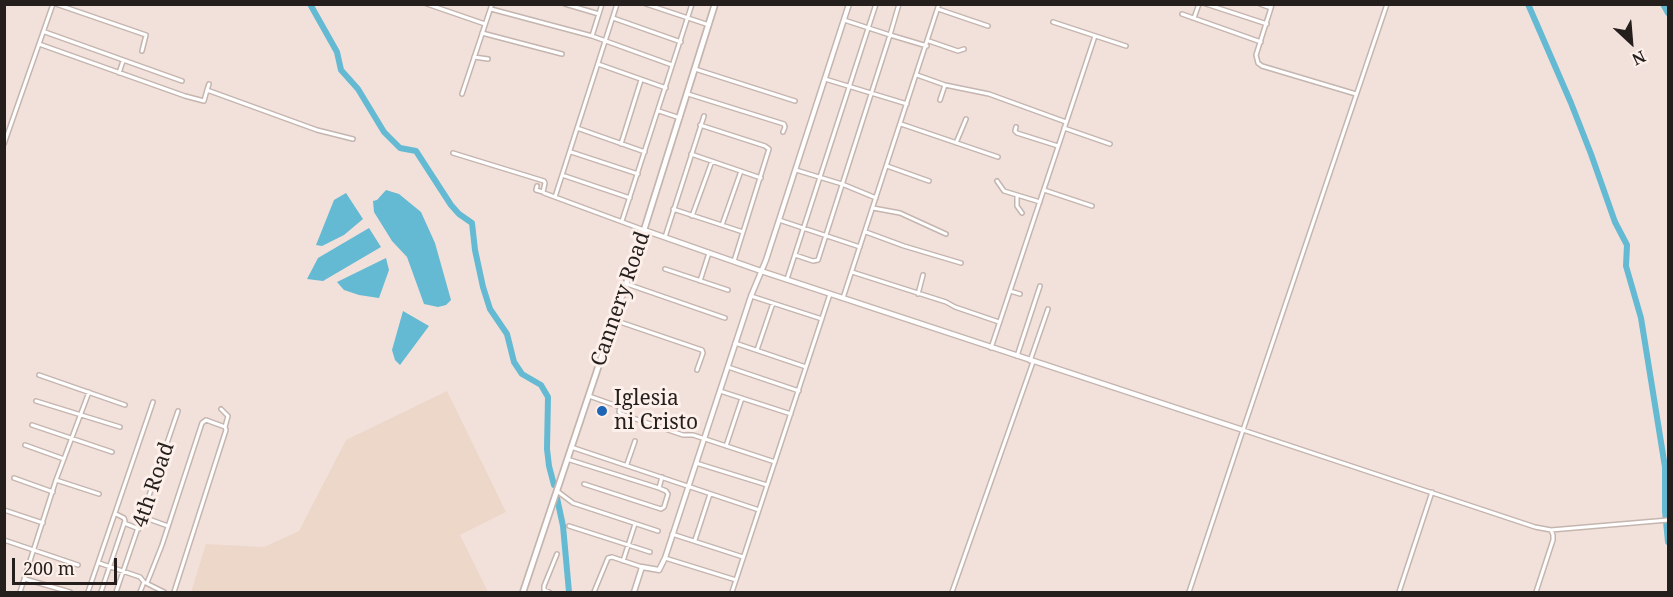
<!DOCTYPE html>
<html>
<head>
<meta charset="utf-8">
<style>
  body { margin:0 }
  #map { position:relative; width:1673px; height:597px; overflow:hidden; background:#f2e1db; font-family:"Noto Serif",serif }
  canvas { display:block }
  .frame { position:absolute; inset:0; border:6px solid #241f1c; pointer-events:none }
  .north { position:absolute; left:1601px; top:12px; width:60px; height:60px; -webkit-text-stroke:4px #fdefea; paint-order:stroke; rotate:154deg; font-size:16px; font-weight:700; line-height:24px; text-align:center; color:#241f1c }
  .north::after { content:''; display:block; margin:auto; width:21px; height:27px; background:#241f1c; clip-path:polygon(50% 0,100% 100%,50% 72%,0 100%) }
  .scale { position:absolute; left:12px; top:558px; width:105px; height:27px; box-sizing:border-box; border:3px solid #241f1c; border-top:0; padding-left:8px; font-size:18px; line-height:21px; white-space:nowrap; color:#241f1c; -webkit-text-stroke:4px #fdefea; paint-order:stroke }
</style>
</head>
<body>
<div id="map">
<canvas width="1673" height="597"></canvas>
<div class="frame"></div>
<div class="north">N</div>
<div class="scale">200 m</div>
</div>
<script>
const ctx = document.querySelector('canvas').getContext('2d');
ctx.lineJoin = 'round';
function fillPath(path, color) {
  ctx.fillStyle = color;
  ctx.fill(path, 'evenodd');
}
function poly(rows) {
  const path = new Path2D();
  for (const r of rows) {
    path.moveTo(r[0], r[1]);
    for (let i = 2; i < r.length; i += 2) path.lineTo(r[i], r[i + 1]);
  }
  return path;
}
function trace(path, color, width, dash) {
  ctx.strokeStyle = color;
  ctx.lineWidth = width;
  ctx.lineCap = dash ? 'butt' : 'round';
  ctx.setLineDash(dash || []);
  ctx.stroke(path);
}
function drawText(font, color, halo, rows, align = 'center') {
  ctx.font = font + ' "Noto Serif",serif';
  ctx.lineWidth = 6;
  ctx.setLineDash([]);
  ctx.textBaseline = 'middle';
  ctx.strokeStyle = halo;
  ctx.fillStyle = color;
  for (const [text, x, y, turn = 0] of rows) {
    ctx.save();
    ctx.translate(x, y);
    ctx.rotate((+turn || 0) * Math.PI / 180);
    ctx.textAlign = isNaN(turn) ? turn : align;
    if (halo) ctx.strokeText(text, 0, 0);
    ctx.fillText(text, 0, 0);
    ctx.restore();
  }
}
fillPath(poly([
  [447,391,506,512,460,535,488,592,191,592,206,544,264,547,299,531,346,440]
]), '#ecd7c9');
fillPath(poly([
  [386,190,399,194,421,212,435,243,451,300,446,305,438,307,424,304,407,257,392,241,374,212,373,201,377,200],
  [346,193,363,219,344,235,322,246,316,245,334,200],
  [369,228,381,247,323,281,307,279,318,258],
  [386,258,389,270,379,298,359,295,344,290,337,282],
  [403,311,429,326,400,365,395,360,392,350]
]), '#64b9d3');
trace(poly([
  [310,4,337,52,341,70,358,89,384,132,400,148,416,151,451,205,459,214,472,223,475,250,483,287,490,309,507,334,514,362,522,374,541,385,548,397,547,449,549,466,554,485],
  [1528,4,1571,103,1591,154,1615,222,1627,245,1626,266,1641,318,1665,467,1665,511,1668,542],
  [1663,4,1668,13],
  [557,498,563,526,569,592]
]), '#64b9d3', 6);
const minor = poly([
  [56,4,146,35,142,51],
  [427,4,485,24],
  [565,4,599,14],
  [646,4,709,25],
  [899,4,890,35,927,46],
  [1206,4,1267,24],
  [1260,4,1271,8,1272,4],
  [1271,8,1256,55,1258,63,1262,66,1356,94],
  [491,9,592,36,672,65],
  [938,9,988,26],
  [1182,14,1261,42],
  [613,18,681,42],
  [1194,18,1199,4],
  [1053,22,1126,46],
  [45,32,182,81],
  [482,33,562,54],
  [592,36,602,4],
  [929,41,958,51,964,49],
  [39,44,185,96,204,101,207,90,317,130,353,139],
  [474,57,488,59],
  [598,64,666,88],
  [695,69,795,101],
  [119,73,123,61],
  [917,75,945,85,989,94,1066,122],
  [825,79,907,104],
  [207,90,209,84],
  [462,94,492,4],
  [688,94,784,124,785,127,783,132],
  [940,100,945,85],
  [659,111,680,118],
  [901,124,998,157],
  [700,125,765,146,769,149,734,261],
  [1016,127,1015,131,1017,133,1058,146],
  [577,128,645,152],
  [1064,128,1110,144],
  [956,143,966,119],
  [4,144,53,4],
  [621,144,641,80],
  [571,152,638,174],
  [453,153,544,181,545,183,543,192,544,193,644,230],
  [691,154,761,178],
  [887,166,929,181],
  [796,170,842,184,876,198],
  [562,175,630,198],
  [997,181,1004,191,1040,202],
  [537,186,536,190,543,192],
  [1044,190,1092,206],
  [1017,195,1017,206,1022,213],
  [555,197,617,4],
  [873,208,900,213,946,234],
  [673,209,743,232],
  [692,216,712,161],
  [779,220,860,247],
  [622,221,692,4],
  [722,225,741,171],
  [866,232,904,246,961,263],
  [665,237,704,116],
  [795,255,813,261,818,260,890,35,844,20],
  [665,269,728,290],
  [852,272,946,302,955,307,999,322],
  [787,279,876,4],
  [700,281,709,253],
  [627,284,725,318],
  [1010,291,1020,294],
  [918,294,923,275],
  [751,296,822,319],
  [843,298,939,4],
  [614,320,702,350,703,353,697,370],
  [735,343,806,367],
  [991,348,1095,36],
  [757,350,773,303],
  [1017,356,1040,286],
  [1030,361,1048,309],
  [728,367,799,391],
  [39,375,125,405],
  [720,391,791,414],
  [589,396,620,407,619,412,621,414,683,435,693,435,775,462],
  [36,401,120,427],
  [32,425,112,452],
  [1243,430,1535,527,1551,530,1668,520],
  [25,445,64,459],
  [726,446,742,398],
  [571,447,759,510],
  [567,459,659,488],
  [696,463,767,485],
  [627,464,635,441],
  [14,478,53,492],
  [56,480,99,494],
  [584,484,661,509,664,507,668,494,666,491,659,488,662,477],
  [557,491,573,503,658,531],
  [4,510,43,523],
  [143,517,168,526],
  [124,523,139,529],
  [569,526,650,552],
  [672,534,743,557],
  [4,540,78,565],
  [695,540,710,494],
  [665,558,736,580],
  [623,561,635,524],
  [99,563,140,577,144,582,164,592],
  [25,579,70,592],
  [147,583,162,545,202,423,206,420,225,427],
  [20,592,56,480,89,392],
  [88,592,153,402],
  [101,592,125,521,124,518,116,514],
  [116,592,178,411],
  [140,592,144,582],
  [174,592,226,430,225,427,228,416,221,409],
  [549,592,544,590,544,586,557,554],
  [594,592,608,558,612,557,642,567],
  [732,592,830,294],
  [952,592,1033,362],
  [1189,592,1243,430,1387,4],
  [1399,592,1432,492],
  [1536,592,1553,540,1553,535,1551,530]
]);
const tertiary = poly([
  [644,230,761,271,1243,430],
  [634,592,642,567,659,570,665,558,751,296,766,260,779,220,849,4]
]);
const secondary = poly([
  [523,592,644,230,715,4]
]);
trace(minor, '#c5b5af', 6);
trace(tertiary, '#c5b5af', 7);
trace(secondary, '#c5b5af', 8);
trace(minor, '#fff', 3);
trace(tertiary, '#fff', 4);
trace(secondary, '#fff', 4.5);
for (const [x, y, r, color] of [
  [602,411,6,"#1f65b5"]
]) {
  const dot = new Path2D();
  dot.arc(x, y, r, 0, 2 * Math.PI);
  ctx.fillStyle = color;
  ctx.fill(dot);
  trace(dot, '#fdefea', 2);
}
drawText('21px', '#241f1c', '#fdefea', [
  ["Cannery Road",621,299,-71],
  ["4th Road",154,485,-71]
]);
drawText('21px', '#241f1c', '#fdefea', [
  ["Iglesia",614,399],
  ["ni Cristo",614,423]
], 'left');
</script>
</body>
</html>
